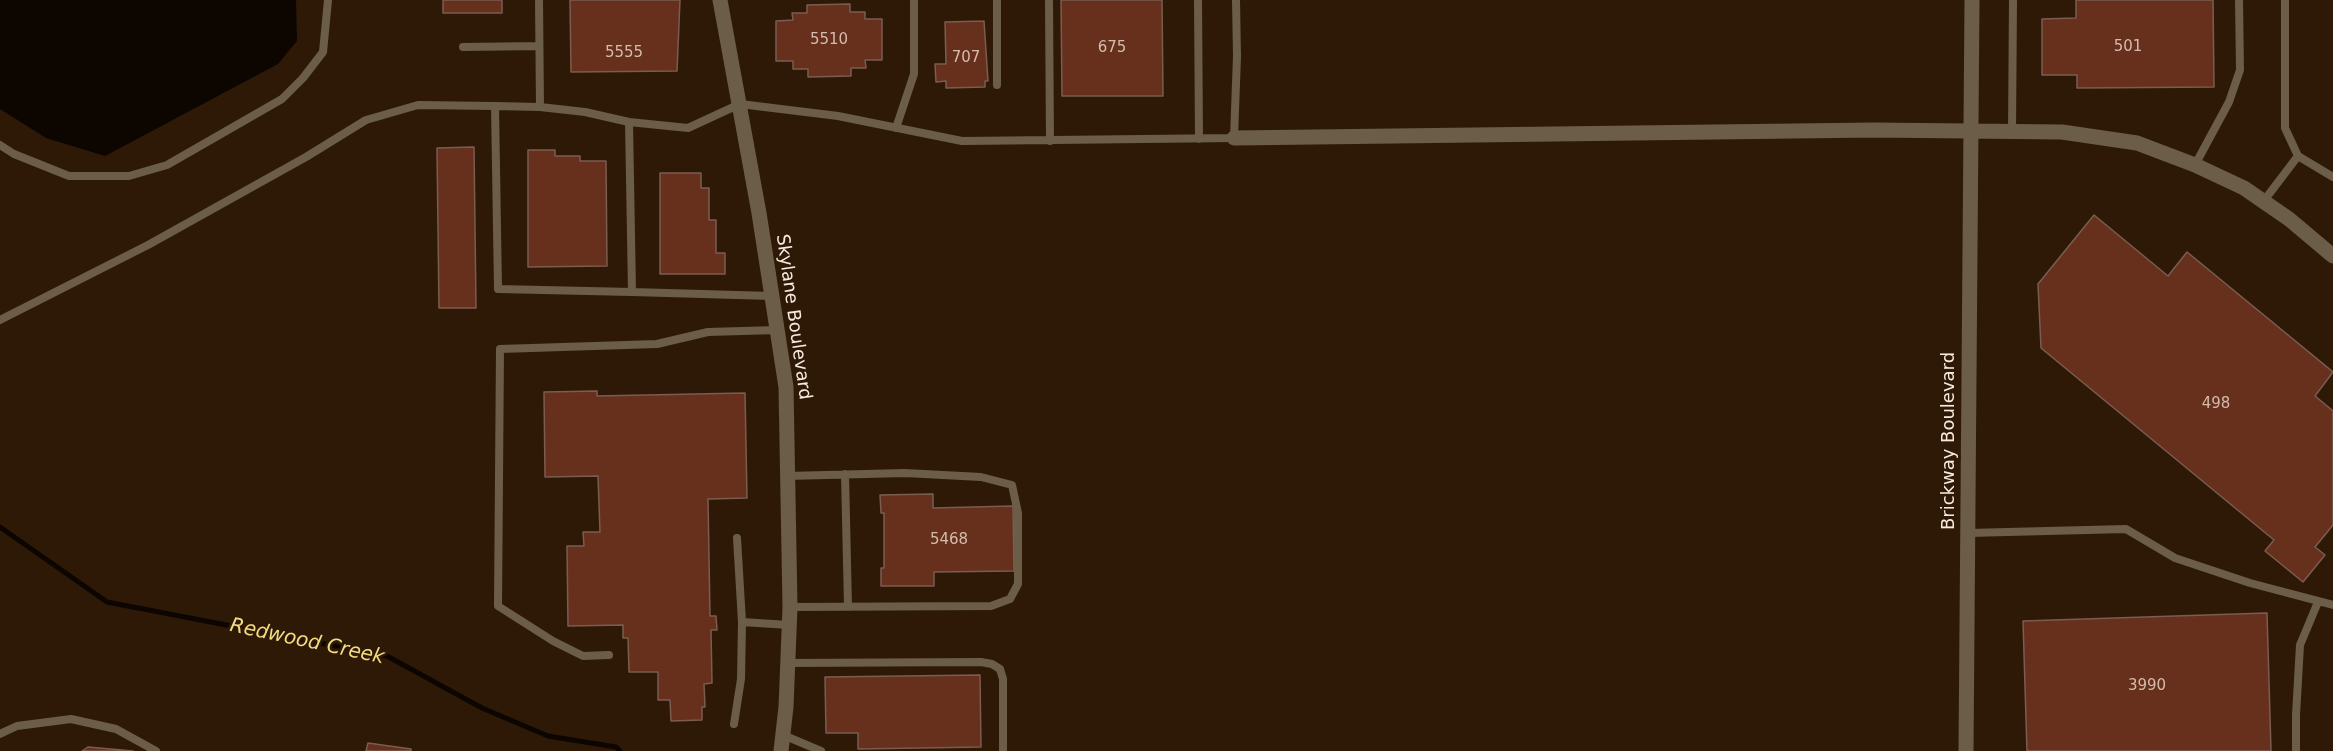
<!DOCTYPE html>
<html>
<head>
<meta charset="utf-8">
<style>
  body { margin:0 }
  canvas { display:block; background:#2e1907 }
</style>
</head>
<body>
<canvas width="2333" height="751"></canvas>
<script>
const ctx = document.querySelector('canvas').getContext('2d');
ctx.lineJoin = 'round';
function fillPath(path, color) {
  ctx.fillStyle = color;
  ctx.fill(path, 'evenodd');
}
function poly(rows) {
  const path = new Path2D();
  for (const r of rows) {
    path.moveTo(r[0], r[1]);
    for (let i = 2; i < r.length; i += 2) path.lineTo(r[i], r[i + 1]);
  }
  return path;
}
function trace(path, color, width, dash) {
  ctx.strokeStyle = color;
  ctx.lineWidth = width;
  ctx.lineCap = dash ? 'butt' : 'round';
  ctx.setLineDash(dash || []);
  ctx.stroke(path);
}
function drawText(font, color, halo, rows, align = 'center') {
  ctx.font = font + ' "DejaVu Sans",sans-serif';
  ctx.lineWidth = 5;
  ctx.setLineDash([]);
  ctx.textBaseline = 'middle';
  ctx.strokeStyle = halo;
  ctx.fillStyle = color;
  for (const [text, x, y, turn = 0] of rows) {
    ctx.save();
    ctx.translate(x, y);
    ctx.rotate((+turn || 0) * Math.PI / 180);
    ctx.textAlign = isNaN(turn) ? turn : align;
    if (halo) ctx.strokeText(text, 0, 0);
    ctx.fillText(text, 0, 0);
    ctx.restore();
  }
}
fillPath(poly([
  [0,0,296,0,297,41,278,64,105,156,46,138,0,109]
]), '#0c0500');
trace(poly([
  [0,527,107,602,387,656,482,708,548,736,616,747,620,751]
]), '#0c0500', 5);
const building = poly([
  [443,0,502,0,502,13,443,13,443,0],
  [570,0,680,0,677,71,571,72,570,0],
  [1061,0,1162,0,1163,96,1062,96,1061,0],
  [2076,0,2213,0,2214,87,2077,88,2077,75,2042,75,2042,19,2076,18,2076,0],
  [850,4,850,12,865,12,865,19,882,19,882,60,865,60,866,68,851,68,851,76,808,77,808,69,793,69,793,61,776,61,776,21,793,20,792,13,807,13,807,5,850,4],
  [984,21,988,81,985,81,985,87,946,88,946,81,936,82,935,64,946,64,945,22,984,21],
  [474,147,476,308,439,308,437,148,474,147],
  [528,150,555,150,555,156,580,156,580,161,606,161,607,266,528,267,528,150],
  [660,173,701,173,701,188,709,188,709,220,716,220,716,253,725,253,725,274,660,274,660,173],
  [2094,215,2168,276,2187,252,2333,372,2315,396,2333,411,2333,525,2315,547,2325,555,2303,582,2265,551,2274,540,2041,348,2038,284,2094,215],
  [597,391,597,396,745,393,747,498,708,499,710,616,716,616,717,630,711,630,712,683,704,684,705,707,702,707,702,720,671,721,670,700,658,700,658,672,629,672,628,638,623,638,623,625,568,626,567,546,584,546,583,532,600,532,598,476,545,477,544,392,597,391],
  [933,494,933,508,1013,506,1014,571,934,572,934,586,881,586,881,568,884,568,884,513,881,513,880,495,933,494],
  [2267,613,2271,751,2027,751,2023,621,2267,613],
  [980,675,981,747,858,749,858,733,826,733,825,677,980,675],
  [368,743,411,749,411,751,366,751,368,743],
  [88,747,133,751,82,751,88,747]
]);
fillPath(building, '#66301c');
trace(building, '#7b5c51', 1.5);
trace(poly([
  [539,0,540,107],
  [997,0,997,85],
  [1049,0,1050,141],
  [1198,0,1199,139],
  [2285,0,2285,128,2298,156,2333,177],
  [463,47,539,46],
  [629,122,585,112,540,107,495,106,498,289,632,292],
  [896,128,914,74,914,0],
  [2012,132,2013,0],
  [0,145,14,154,69,176,129,176,167,165,282,99,303,78,323,52,328,0],
  [2195,165,2229,102,2240,70,2239,0],
  [2263,202,2298,156],
  [772,296,632,292,629,122,688,128,740,104,838,116,962,141,1234,138,1237,56,1236,0],
  [0,320,148,245,306,157,366,120,418,105,495,106],
  [845,474,848,607],
  [787,476,905,473,981,477,1012,485,1018,513,1018,584,1010,599,991,606,790,607],
  [1968,533,2126,529,2175,558,2250,583,2333,605],
  [737,538,742,622],
  [609,655,583,656,553,641,498,606,500,349,657,344,708,332,777,330],
  [787,663,981,662,992,664,1000,669,1003,679,1003,751],
  [734,724,741,679,742,622,789,625],
  [0,734,17,726,71,719,116,729,156,751],
  [783,735,821,751],
  [2296,751,2296,715,2300,645,2318,602]
]), '#6b5d47', 8);
trace(poly([
  [720,0,759,213,786,387,790,607,786,707,781,751],
  [1234,138,1874,130,2062,132,2137,143,2195,165,2244,188,2289,219,2333,256],
  [1966,751,1972,0]
]), '#6b5d47', 15);
drawText('15px', '#d4bcae', null, [
  ["5510",829,40],
  ["501",2128,47],
  ["675",1112,48],
  ["5555",624,53],
  ["707",966,58],
  ["498",2216,404],
  ["5468",949,540],
  ["3990",2147,686]
]);
drawText('18px', '#f9eadf', '#2e1907', [
  ["Skylane Boulevard",793,317,82],
  ["Brickway Boulevard",1949,441,-90]
]);
drawText('italic 20px', '#f2dd81', '#2e1907', [
  ["Redwood Creek",307,642,12]
]);
</script>
</body>
</html>
